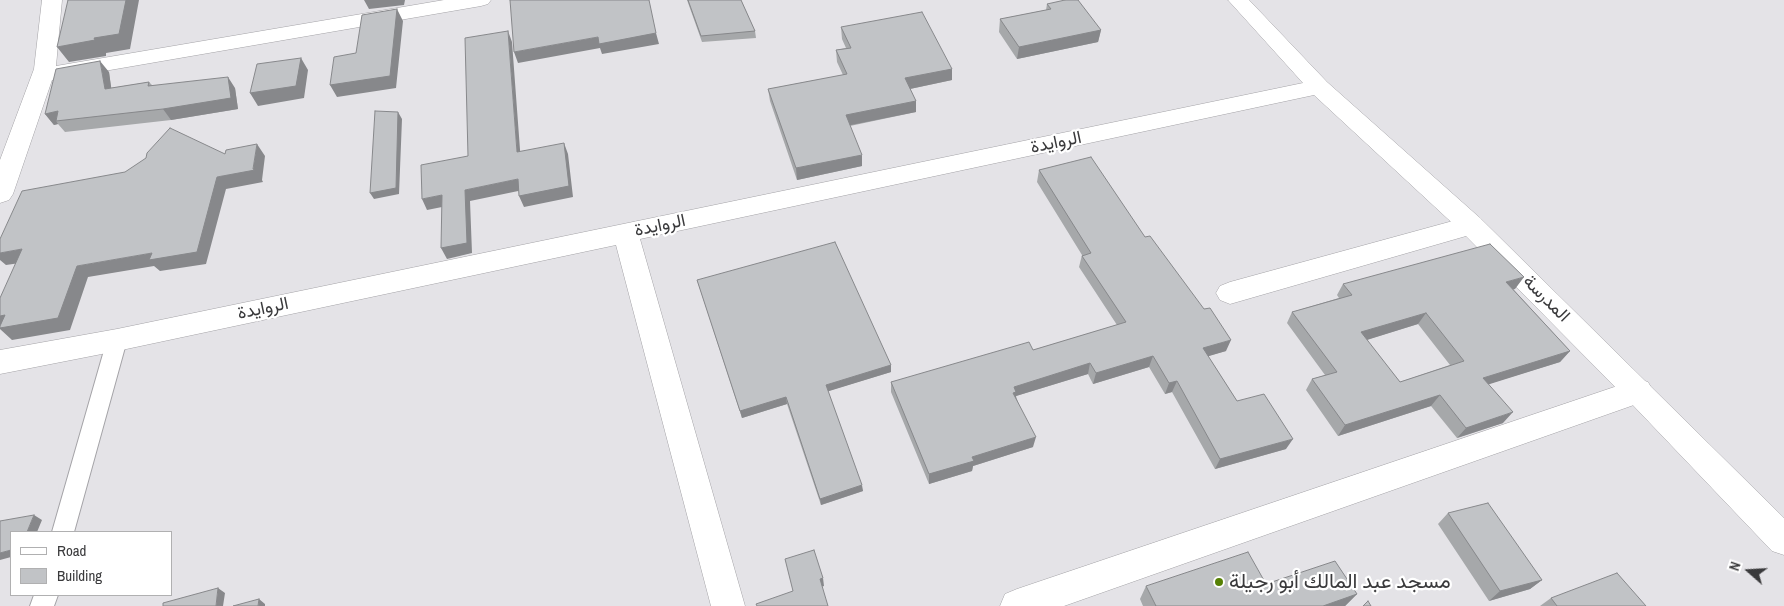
<!DOCTYPE html>
<html>
<head>
<meta charset="utf-8">
<style>
  body { margin:0 }
  #map { position:relative; width:1784px; height:606px; overflow:hidden; background:#e4e3e7; font-family:"Archivo Narrow",sans-serif }
  canvas { display:block }
  .legend { position:absolute; left:10px; top:531px; width:162px; height:65px; box-sizing:border-box; background:#fff; border:1px solid #b0b0b1; margin:0; padding:6px 9px; list-style:none; font-size:15px; color:#3a3a3c }
  .legend li { display:flex; align-items:center; gap:10px; height:25px }
  .legend b { width:25px; border:1px solid #b0b0b1 }
  .north { position:absolute; left:1724px; top:546px; width:50px; height:50px; -webkit-text-stroke:4px #fff; paint-order:stroke; rotate:289deg; font-size:14px; font-weight:700; line-height:20px; text-align:center; color:#3a3a3c }
  .north::after { content:''; display:block; margin:auto; width:18px; height:22px; background:#3a3a3c; clip-path:polygon(50% 0,100% 100%,50% 72%,0 100%) }
</style>
</head>
<body>
<div id="map">
<canvas width="1784" height="606"></canvas>
<ul class="legend">
<li><b style="height:6px;background:#fff"></b>Road</li>
<li><b style="height:14px;background:#c1c3c6"></b>Building</li>
</ul>
<div class="north">N</div>
</div>
<script>
const ctx = document.querySelector('canvas').getContext('2d');
ctx.lineJoin = 'round';
function poly(rows) {
  const path = new Path2D();
  for (const r of rows) {
    path.moveTo(r[0], r[1]);
    for (let i = 2; i < r.length; i += 2) path.lineTo(r[i], r[i + 1]);
  }
  return path;
}
function trace(path, color, width, dash) {
  ctx.strokeStyle = color;
  ctx.lineWidth = width;
  ctx.lineCap = dash ? 'butt' : 'round';
  ctx.setLineDash(dash || []);
  ctx.stroke(path);
}
function fillPath(path, color) {
  ctx.fillStyle = color;
  ctx.fill(path, 'evenodd');
}
function drawText(font, color, halo, rows, align = 'center') {
  ctx.font = font + ' "Archivo Narrow",Vazirmatn,sans-serif';
  ctx.lineWidth = 4.5;
  ctx.setLineDash([]);
  ctx.textBaseline = 'middle';
  ctx.strokeStyle = halo;
  ctx.fillStyle = color;
  for (const [text, x, y, turn = 0] of rows) {
    ctx.save();
    ctx.translate(x, y);
    ctx.rotate((+turn || 0) * Math.PI / 180);
    ctx.textAlign = isNaN(turn) ? turn : align;
    if (halo) ctx.strokeText(text, 0, 0);
    ctx.fillText(text, 0, 0);
    ctx.restore();
  }
}
const lane = poly([
  [117,332,124,335,127,340,74,532,52,532,107,340,110,335,117,332],
  [34,595,58,595,54,606,30,606,34,595]
]);
const street = poly([
  [42,0,62,0,56,66,444,0,491,0,488,4,481,6,52,80,13,194,9,200,0,203,0,160,34,69,42,0],
  [1471,216,1480,218,1484,225,1480,232,1230,304,1220,300,1216,293,1220,286,1230,282,1471,216],
  [1638,379,1648,382,1653,391,1648,400,1064,606,1000,606,1005,594,1017,589,1638,379]
]);
const secondary = poly([
  [1228,0,1249,0,1327,82,1480,218,1784,518,1784,555,1772,551,1628,400,1462,232,1314,95,640,239,745,606,711,606,616,245,117,351,0,374,0,350,117,329,1303,83,1228,0]
]);
trace(lane, '#a4a3a7', 2);
trace(street, '#a4a3a7', 1);
trace(secondary, '#a4a3a7', 1);
fillPath(lane, '#fff');
fillPath(street, '#fff');
fillPath(secondary, '#fff');
fillPath(poly([
  [687,0,741,0,755,31,756,38,702,42],
  [1047,4,1101,30,1098,42,1017,59,999,32,1000,19,1046,10],
  [841,27,952,69,952,80,910,89,916,101,916,112,850,126,862,166,797,180,770,101,768,89,843,75,837,62,836,50,846,48,842,39],
  [109,72,111,88,149,82,152,85,235,88,238,109,171,120,65,132,58,124,54,125,45,114],
  [1039,170,1145,237,1226,351,1208,356,1237,401,1286,449,1215,469,1172,392,1165,394,1149,367,1093,384,1088,374,1016,396,1033,447,973,466,972,471,929,484,891,392,891,382,1033,350,1117,325,1079,267,1082,255,1037,182],
  [697,280,891,365,891,372,828,391,863,491,821,505,787,404,742,418],
  [1343,284,1515,289,1513,289,1570,351,1560,362,1488,384,1503,423,1457,438,1431,406,1338,436,1306,390,1312,379,1325,375,1287,323,1292,312,1339,298,1337,295],
  [1418,324,1450,365,1400,382,1366,340],
  [1448,513,1542,580,1530,589,1489,601,1438,524],
  [1266,584,1357,594,1345,606,1143,606,1140,599,1146,586],
  [1551,598,1646,606,1540,606]
]), '#a6a8aa');
fillPath(poly([
  [126,0,139,0,130,49,106,53,106,56,69,62,57,47,94,38],
  [364,0,405,0,404,5,369,9],
  [397,9,403,21,396,88,337,97,330,85],
  [1101,30,1098,42,1017,59,1019,47],
  [508,31,512,42,521,163,517,152],
  [656,33,659,44,602,54,600,48,518,63,514,52,598,37],
  [301,58,308,70,304,98,258,106,250,93],
  [100,61,109,72,113,100,105,89],
  [952,69,952,80,905,90,905,78],
  [228,77,235,88,238,109,171,120,163,109],
  [916,101,916,112,846,126,846,115],
  [58,111,56,121,58,124,54,125,45,114],
  [398,112,402,119,399,194,374,199,370,193],
  [564,143,568,154,573,197,524,207,519,196],
  [257,144,265,156,262,180,263,182,226,189,206,264,160,271,154,266,88,277,70,330,12,340,0,329,0,316,77,266,152,253,217,177,253,169],
  [862,155,862,166,797,180,796,168],
  [518,179,523,190,470,201,472,253,447,259,441,248,465,190],
  [442,195,447,206,427,210,422,199],
  [22,249,34,261,6,265,0,260,0,253],
  [1524,277,1515,289,1498,294,1506,282],
  [1426,313,1418,324,1354,344,1361,332],
  [1231,340,1226,351,1199,359,1203,348],
  [1570,351,1560,362,1474,389,1483,378],
  [1153,356,1149,367,1093,384,1096,373],
  [1090,363,1088,374,1016,396,1015,402,1012,403,1014,387],
  [891,365,891,372,826,392,826,385],
  [1177,381,1172,392,1165,394,1169,383],
  [1440,395,1431,406,1338,436,1345,425],
  [786,397,787,404,742,418,740,411],
  [1513,412,1503,423,1457,438,1466,428],
  [1036,437,1033,447,973,466,972,471,929,484,929,474,972,457],
  [1293,439,1286,449,1215,469,1220,459],
  [862,485,863,491,821,505,820,499],
  [34,515,42,520,37,532,27,532],
  [11,550,11,557,0,560,0,553],
  [823,578,824,586,821,587,820,579],
  [1542,580,1530,589,1489,601,1500,591],
  [218,588,225,593,223,606,216,606],
  [1357,594,1345,606,1323,606],
  [259,599,265,604,265,606,258,606]
]), '#87888b');
const building = poly([
  [68,0,126,0,119,34,94,38,95,40,57,47,68,0],
  [510,0,649,0,656,33,599,44,598,37,514,52,510,0],
  [688,0,741,0,755,31,701,36,688,0],
  [1065,0,1078,0,1101,30,1019,47,1000,19,1051,9,1047,4,1065,0],
  [397,9,390,76,330,85,334,57,356,53,362,15,397,9],
  [922,12,952,69,905,78,916,101,846,115,862,155,796,168,768,89,847,74,836,50,851,48,841,27,922,12],
  [508,31,517,152,564,143,569,186,519,196,518,179,465,190,467,243,441,248,442,195,422,199,421,165,468,156,465,38,508,31],
  [301,58,296,86,250,93,257,64,301,58],
  [100,61,105,89,149,82,148,86,228,77,231,98,163,109,56,121,58,111,45,114,56,69,100,61],
  [375,111,398,112,396,188,370,193,375,111],
  [170,128,225,154,226,150,257,144,253,169,255,170,217,177,197,252,149,260,152,253,77,266,58,318,0,328,0,326,5,315,0,316,0,298,22,249,0,253,0,239,22,191,125,172,146,158,147,153,170,128],
  [1091,157,1145,237,1150,236,1204,309,1210,308,1231,340,1203,348,1237,401,1264,394,1293,439,1220,459,1177,381,1169,383,1153,356,1096,373,1090,363,1014,387,1016,392,1013,393,1036,437,972,457,974,461,929,474,891,382,1029,342,1033,350,1126,322,1082,256,1091,253,1039,170,1091,157],
  [835,242,891,365,826,385,862,485,820,499,786,397,740,411,697,280,835,242],
  [1490,244,1524,277,1506,282,1570,351,1483,378,1513,412,1466,428,1440,395,1345,425,1312,379,1337,372,1292,312,1352,295,1343,284,1490,244],
  [1426,313,1464,361,1400,382,1361,332,1426,313],
  [1488,503,1542,580,1500,591,1448,513,1488,503],
  [34,515,27,532,11,532,11,550,0,553,0,521,34,515],
  [814,550,823,578,820,579,828,606,757,606,756,604,793,591,785,559,814,550],
  [1248,552,1266,584,1335,561,1357,594,1323,606,1155,606,1156,606,1146,586,1248,552],
  [1617,573,1646,606,1557,606,1551,598,1617,573],
  [218,588,216,606,163,606,163,603,218,588],
  [259,599,258,606,233,606,259,599],
  [1368,601,1371,606,1363,606,1368,601]
]);
fillPath(building, '#c1c3c6');
trace(building, '#87888b', 1);
for (const [x, y, r, color] of [
  [1219,582,5,"#568004"]
]) {
  const dot = new Path2D();
  dot.arc(x, y, r, 0, 2 * Math.PI);
  ctx.fillStyle = color;
  ctx.fill(dot);
  trace(dot, '#fff', 2);
}
drawText('18px', '#3a3a3c', '#fff', [
  ["الروايدة",1056,143,-12],
  ["الروايدة",660,226,-12],
  ["المدرسة",1546,299,45],
  ["الروايدة",263,309,-12]
]);
drawText('21px', '#3a3a3c', '#fff', [
  ["مسجد عبد المالك أبو رجيلة",1229,582]
], 'left');
</script>
</body>
</html>
